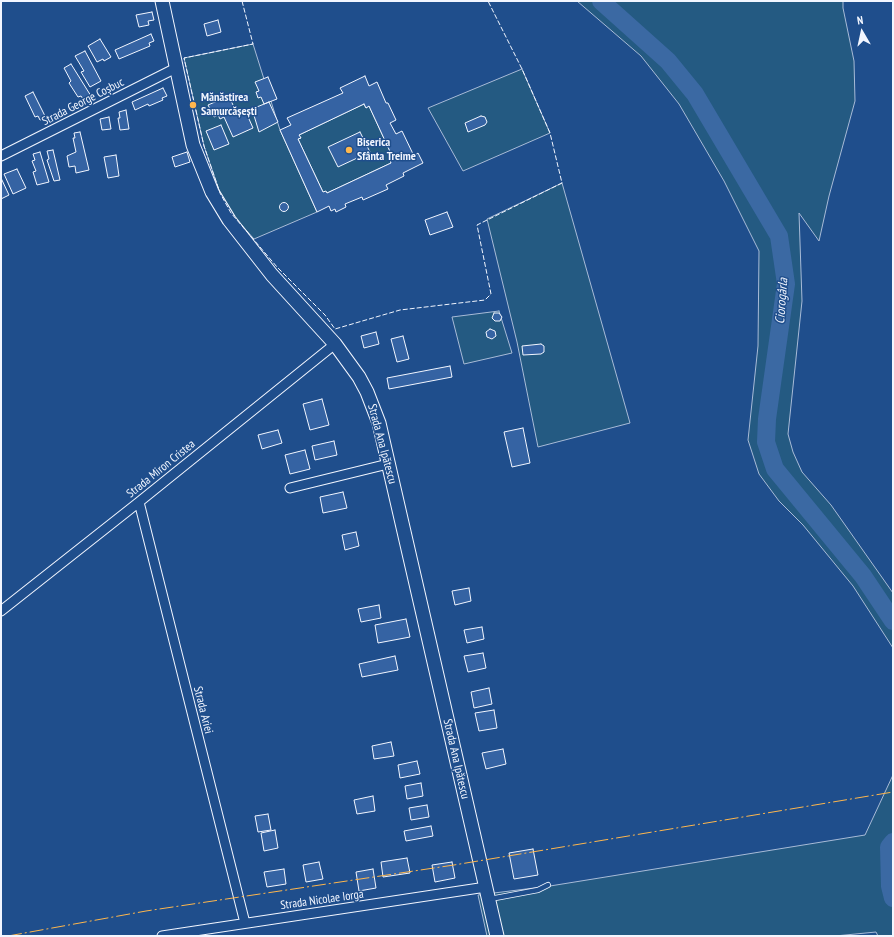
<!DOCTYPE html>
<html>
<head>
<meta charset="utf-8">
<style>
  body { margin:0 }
  #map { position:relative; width:894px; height:937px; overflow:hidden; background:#1f4e8c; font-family:"PT Sans Narrow",sans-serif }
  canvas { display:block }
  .frame { position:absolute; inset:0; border:2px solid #f2f6ff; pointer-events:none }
  .north { position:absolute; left:842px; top:12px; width:40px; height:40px; -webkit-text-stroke:3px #1f4e8c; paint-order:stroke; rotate:351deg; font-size:11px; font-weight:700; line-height:16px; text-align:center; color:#f2f6ff }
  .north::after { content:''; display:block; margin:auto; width:14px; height:18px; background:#f2f6ff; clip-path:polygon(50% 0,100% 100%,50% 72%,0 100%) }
</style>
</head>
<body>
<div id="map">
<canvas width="894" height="937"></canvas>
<div class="frame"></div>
<div class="north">N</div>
</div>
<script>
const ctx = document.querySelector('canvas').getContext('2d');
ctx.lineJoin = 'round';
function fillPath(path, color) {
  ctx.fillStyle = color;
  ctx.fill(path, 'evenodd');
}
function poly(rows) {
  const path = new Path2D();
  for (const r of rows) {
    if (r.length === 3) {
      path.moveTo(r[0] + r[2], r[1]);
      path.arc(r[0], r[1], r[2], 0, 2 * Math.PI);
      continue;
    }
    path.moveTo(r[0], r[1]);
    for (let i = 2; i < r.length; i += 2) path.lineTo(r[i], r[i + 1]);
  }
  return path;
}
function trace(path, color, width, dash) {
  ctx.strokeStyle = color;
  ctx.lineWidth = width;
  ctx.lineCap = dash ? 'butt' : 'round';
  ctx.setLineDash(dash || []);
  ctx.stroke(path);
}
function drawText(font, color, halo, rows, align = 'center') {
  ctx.font = font + ' "PT Sans Narrow",sans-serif';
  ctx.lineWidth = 3;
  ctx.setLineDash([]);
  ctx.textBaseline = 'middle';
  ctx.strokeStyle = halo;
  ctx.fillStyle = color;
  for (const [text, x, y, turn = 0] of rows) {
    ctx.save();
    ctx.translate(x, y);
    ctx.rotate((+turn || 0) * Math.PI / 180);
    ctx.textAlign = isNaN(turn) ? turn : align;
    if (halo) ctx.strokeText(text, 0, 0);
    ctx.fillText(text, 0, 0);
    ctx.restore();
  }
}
const green = poly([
  [577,1,843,1,843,8,854,61,855,101,829,196,819,241,799,213,802,301,788,434,793,452,802,472,831,505,893,593,893,648,853,586,803,525,779,501,759,474,748,440,758,346,759,251,724,181,679,104,641,56,577,1],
  [253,44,280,130,317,212,254,239,231,213,220,193,204,146,184,58,253,44],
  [522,69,550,133,463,171,428,108,522,69],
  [364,104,366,108,369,106,393,158,390,160,391,163,327,193,323,192,298,139,301,138,299,135,364,104],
  [562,183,630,423,538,447,517,342,487,219,562,183],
  [499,311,512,353,464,364,452,317,499,311],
  [893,775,893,936,878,936,876,932,835,936,487,936,478,895,550,886,865,835,893,775]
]);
fillPath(green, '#245a82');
trace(green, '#a8bbd7', 1);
trace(poly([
  [601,1,668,61,695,94,779,236,786,284,767,419,766,442,775,469,863,576,893,621],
  [893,842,889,847,890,886,893,898]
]), '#3b69a3', 18);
const building = poly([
  [152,12,154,20,148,21,149,25,139,27,136,15,152,12],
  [218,20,221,32,207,36,204,24,218,20],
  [151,34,154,41,149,43,150,46,119,59,115,50,151,34],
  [100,39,111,57,104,61,103,59,97,62,88,46,100,39],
  [85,51,101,81,90,87,81,72,84,71,75,56,85,51],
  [71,64,91,96,83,99,81,96,78,97,69,83,71,81,64,68,71,64],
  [365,76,369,86,377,82,386,103,388,103,396,120,390,123,396,134,402,131,414,156,418,153,423,163,403,173,404,176,386,185,388,189,363,200,362,197,345,204,346,207,336,212,335,209,331,211,329,206,317,212,280,130,291,125,287,118,343,93,340,88,365,76],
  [364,104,366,108,369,106,393,158,390,160,391,163,327,193,326,191,323,192,298,139,301,138,299,135,364,104],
  [268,77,277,99,264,104,261,97,258,98,256,92,259,91,255,82,268,77],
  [163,88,167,96,162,98,163,100,149,106,148,104,135,110,132,102,163,88],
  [33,92,46,118,40,120,38,116,35,117,25,96,33,92],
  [229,96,237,114,245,110,253,128,233,137,224,117,220,119,218,115,214,117,208,105,229,96],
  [269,102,278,122,259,132,252,109,269,102],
  [126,110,129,129,120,130,118,118,120,118,119,112,126,110],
  [481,116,485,117,487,122,485,125,468,132,465,123,481,116],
  [109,117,111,129,102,130,100,119,109,117],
  [221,125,229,144,214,150,206,131,221,125],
  [80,132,89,170,76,173,75,166,69,167,67,156,76,152,73,138,75,138,74,133,80,132],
  [360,132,370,152,338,167,328,147,360,132],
  [53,150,60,180,54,181,47,160,49,159,47,151,53,150],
  [40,152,49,182,37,185,33,172,36,171,32,161,35,160,33,154,40,152],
  [187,152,190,162,175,167,172,157,187,152],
  [116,155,119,176,108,178,104,157,116,155],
  [17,169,26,188,13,194,4,174,17,169],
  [1,178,9,195,1,199,1,178],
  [284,207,4.5],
  [447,212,453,227,430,235,425,220,447,212],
  [494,313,499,313,502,317,500,321,495,321,492,318,494,313],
  [490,329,495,331,496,336,492,339,487,337,486,332,490,329],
  [376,332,379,344,364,348,361,336,376,332],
  [403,336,409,359,397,362,391,339,403,336],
  [541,344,544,346,544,352,541,354,523,355,522,346,541,344],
  [450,366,452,377,389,389,387,378,450,366],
  [322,399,329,425,310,430,303,404,322,399],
  [523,428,530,463,512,467,504,432,523,428],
  [278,430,282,443,262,449,258,435,278,430],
  [334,441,337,455,315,460,312,446,334,441],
  [305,450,310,469,290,474,285,455,305,450],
  [343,492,347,508,323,513,320,497,343,492],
  [356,532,359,546,345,550,342,535,356,532],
  [469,588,471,601,455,605,452,591,469,588],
  [379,605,381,618,361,622,358,609,379,605],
  [406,619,410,637,378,643,375,625,406,619],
  [482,627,484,639,467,643,464,630,482,627],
  [483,653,486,668,468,672,464,656,483,653],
  [395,656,398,670,362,677,359,664,395,656],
  [489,688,492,704,474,708,471,692,489,688],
  [494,710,497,728,479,731,475,713,494,710],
  [391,742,394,756,374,759,372,746,391,742],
  [503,749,506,764,486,769,482,753,503,749],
  [417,761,420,774,400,778,398,765,417,761],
  [421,783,423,796,407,799,405,786,421,783],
  [373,796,375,811,357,814,354,800,373,796],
  [427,805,429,817,411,820,409,808,427,805],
  [268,814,271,830,258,832,255,816,268,814],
  [431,826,433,836,406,841,404,831,431,826],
  [275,830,278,848,264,851,261,833,275,830],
  [533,849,538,875,514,879,509,853,533,849],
  [407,858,410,873,383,877,381,862,407,858],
  [319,862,323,879,306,882,303,865,319,862],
  [452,862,455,878,435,882,432,865,452,862],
  [284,869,286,884,267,887,264,872,284,869],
  [373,869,376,888,359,891,356,872,373,869]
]);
fillPath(building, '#3563a3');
trace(building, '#f2f6ff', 1);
const service = poly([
  [490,899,538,890,548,885]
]);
const minor = poly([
  [1,156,176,68],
  [290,488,388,464],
  [139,502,245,923],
  [1,611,139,502,335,344],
  [162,936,486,887]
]);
const secondary = poly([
  [162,1,193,145,212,192,229,220,272,275,335,344,359,377,367,392,379,423,497,936]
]);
trace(service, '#f2f6ff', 6);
trace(minor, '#f2f6ff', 11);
trace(secondary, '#f2f6ff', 15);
trace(service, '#1f4e8c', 4.5);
trace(minor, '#1f4e8c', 9);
trace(secondary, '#1f4e8c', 13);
trace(poly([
  [242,1,253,44,184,58,204,146,220,193,231,213,277,267,325,315,335,329,400,310,485,300,491,294,477,225,562,183,550,133,522,69,488,1]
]), '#f2f6ff', 1, [5, 2]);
trace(poly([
  [8,936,146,911,454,865,893,792]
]), '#ffb74d', 1, [14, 3, 2, 3]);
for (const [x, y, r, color] of [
  [193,105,4,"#ffb74d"],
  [349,150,4,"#ffb74d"]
]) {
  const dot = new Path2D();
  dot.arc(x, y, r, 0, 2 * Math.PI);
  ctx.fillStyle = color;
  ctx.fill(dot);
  trace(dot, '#1f4e8c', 1.5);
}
drawText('bold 12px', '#f2f6ff', '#1f4e8c', [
  ["Mănăstirea",201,98],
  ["Samurcășești",201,112],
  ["Biserica",357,143],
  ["Sfânta Treime",357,157]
], 'left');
drawText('12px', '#f2f6ff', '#1f4e8c', [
  ["Strada George Coșbuc",83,102,-27],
  ["Strada Ana Ipătescu",382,444,75],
  ["Strada Miron Cristea",161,469,-39],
  ["Strada Ariei",203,710,76],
  ["Strada Ana Ipătescu",456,759,77],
  ["Strada Nicolae Iorga",322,900,-8]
]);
drawText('italic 13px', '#f2f6ff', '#1f4e8c', [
  ["Ciorogârla",782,301,-86]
]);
</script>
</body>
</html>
